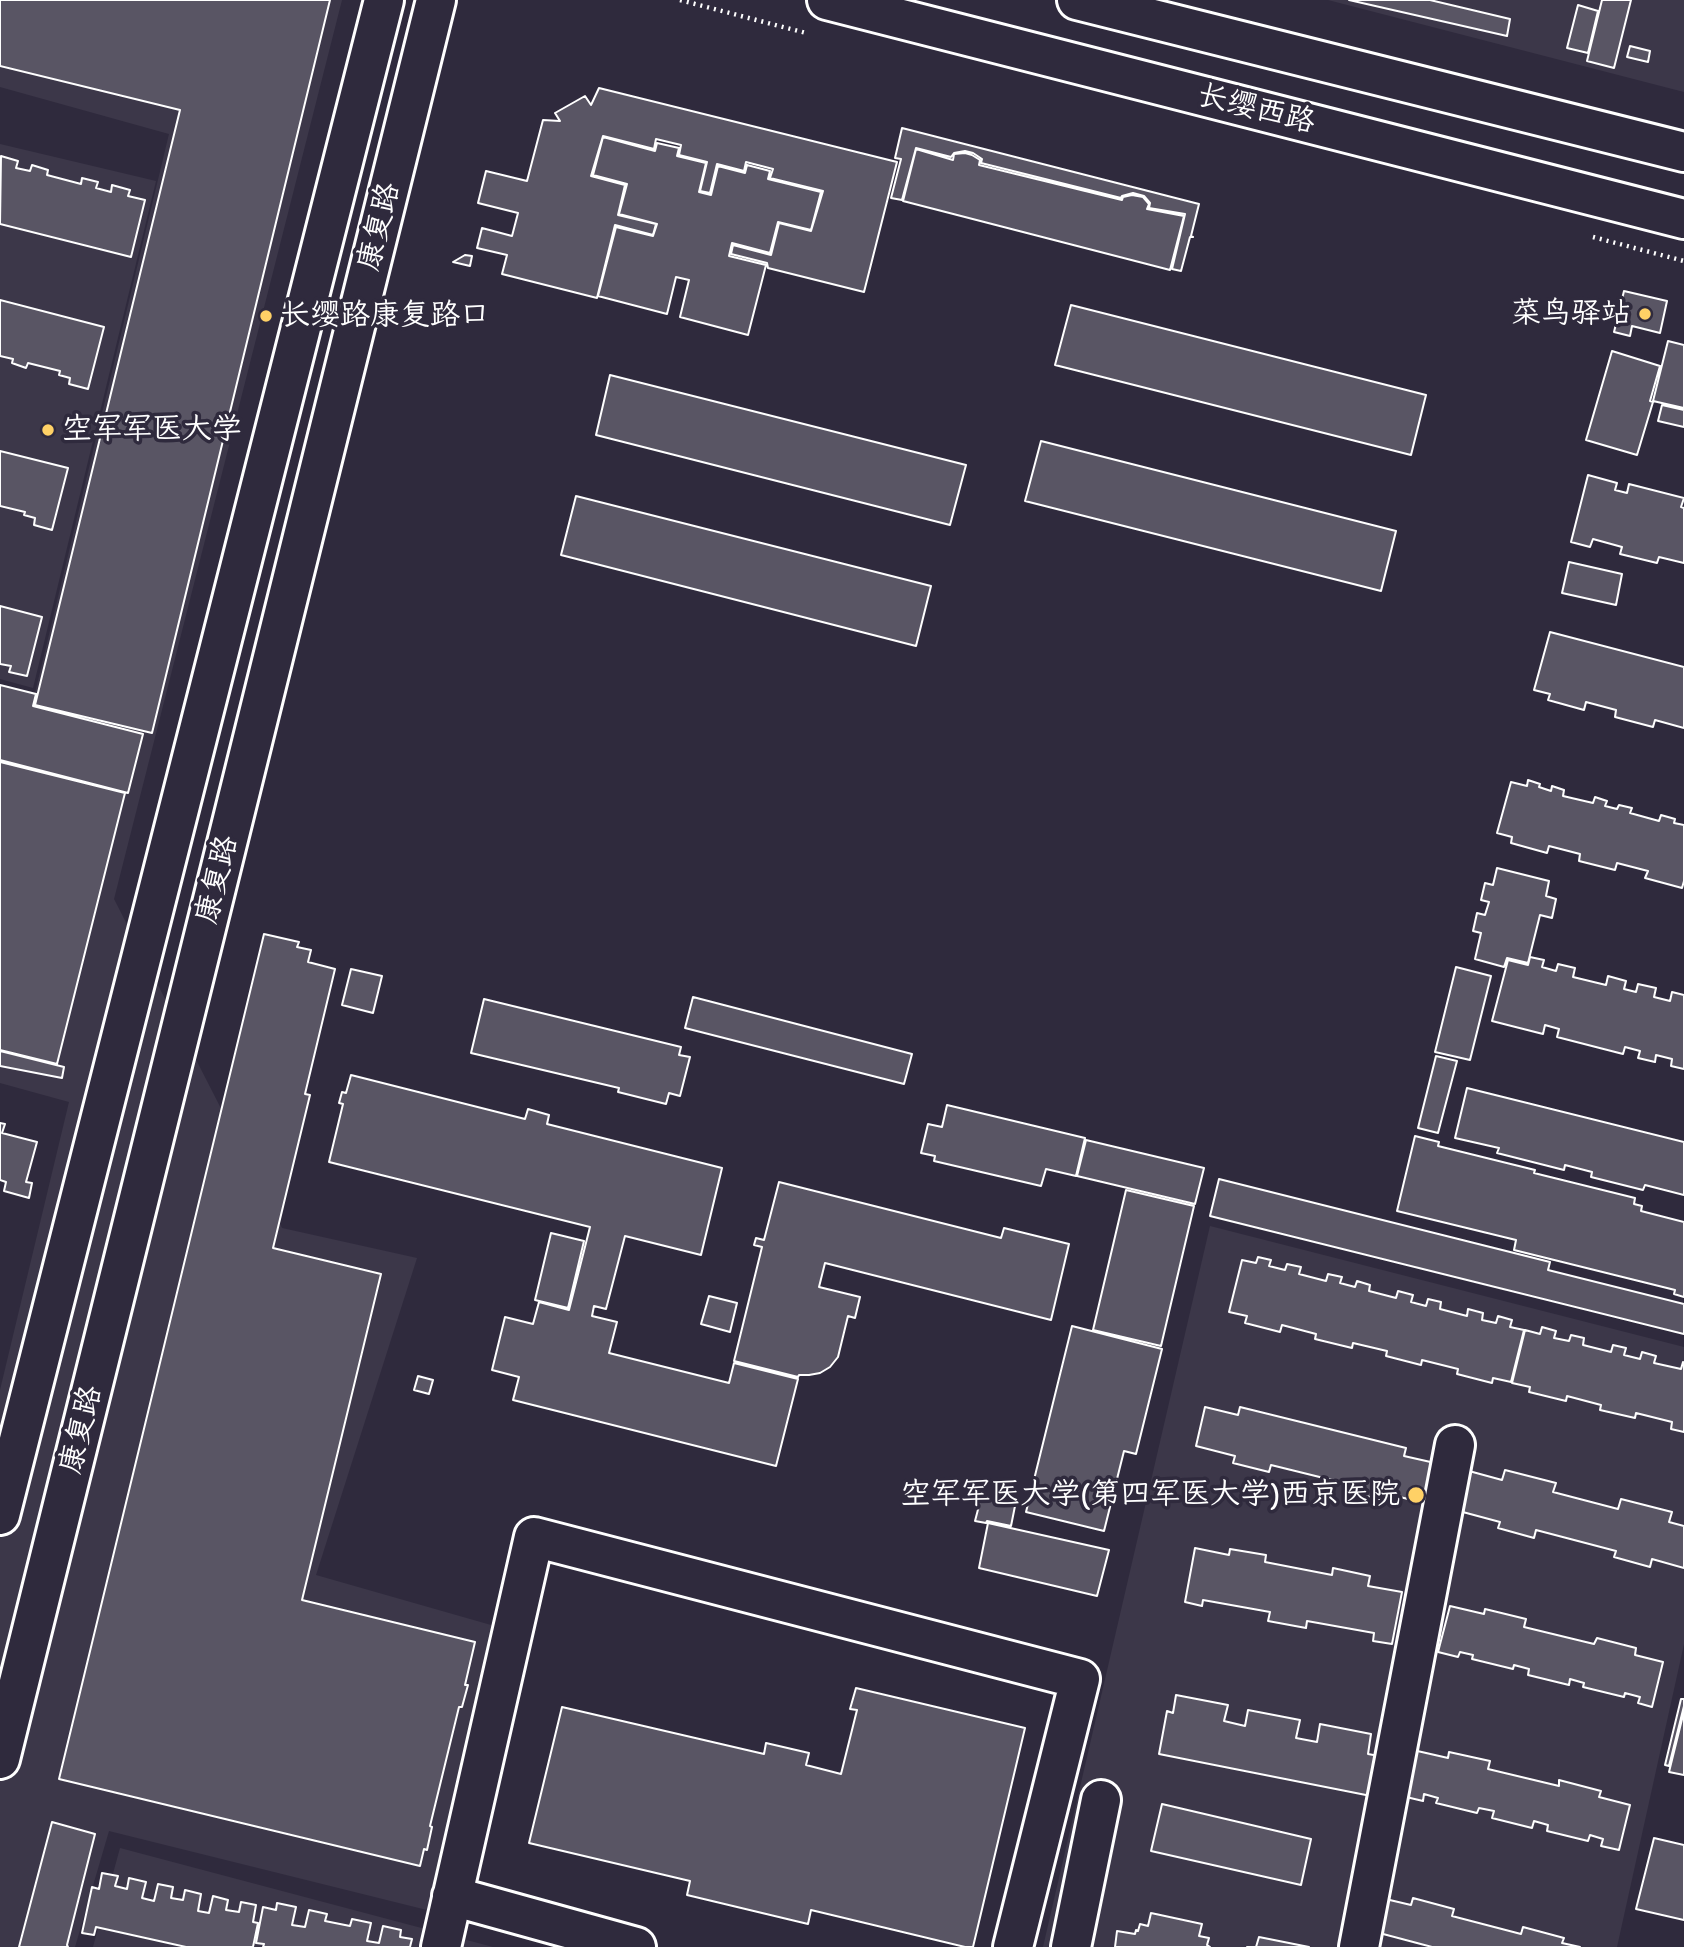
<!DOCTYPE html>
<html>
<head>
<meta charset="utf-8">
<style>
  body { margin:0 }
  canvas { display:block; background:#2f2a3d }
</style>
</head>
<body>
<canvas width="1684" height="1947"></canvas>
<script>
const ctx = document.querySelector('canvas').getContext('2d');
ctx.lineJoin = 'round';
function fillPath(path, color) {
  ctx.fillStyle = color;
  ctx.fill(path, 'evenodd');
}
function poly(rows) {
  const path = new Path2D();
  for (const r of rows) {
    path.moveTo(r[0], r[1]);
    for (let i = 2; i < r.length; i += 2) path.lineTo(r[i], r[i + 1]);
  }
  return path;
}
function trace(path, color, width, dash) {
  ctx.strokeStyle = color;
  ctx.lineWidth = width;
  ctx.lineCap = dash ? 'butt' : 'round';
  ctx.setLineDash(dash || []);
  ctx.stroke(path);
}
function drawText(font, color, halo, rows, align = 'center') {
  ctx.font = font + ' Itim,"LXGW WenKai TC",sans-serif';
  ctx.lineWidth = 7;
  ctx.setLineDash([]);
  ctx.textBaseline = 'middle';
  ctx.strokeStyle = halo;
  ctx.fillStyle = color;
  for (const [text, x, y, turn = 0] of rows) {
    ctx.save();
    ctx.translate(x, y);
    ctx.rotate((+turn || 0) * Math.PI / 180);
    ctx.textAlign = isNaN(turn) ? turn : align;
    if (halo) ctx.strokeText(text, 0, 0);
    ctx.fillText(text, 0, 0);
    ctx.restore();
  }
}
fillPath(poly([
  [0,0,342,0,114,899,282,1228,417,1258,316,1575,498,1627,427,1910,109,1831,75,1947,0,1947,0,1390,69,1102,0,1083,0,839,169,134,0,87],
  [1328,0,1684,0,1684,92],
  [0,144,156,181,33,688,0,679],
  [1210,1226,1684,1347,1684,1644,1617,1947,1043,1947],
  [120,1848,493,1947,93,1947]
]), '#3c3749');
const building = poly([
  [0,0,330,0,152,733,35,705,180,110,0,66,0,0],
  [1349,0,1430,0,1510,19,1507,36,1349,0],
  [1602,0,1631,0,1614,68,1587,61,1602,0],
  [1578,5,1598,11,1588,53,1567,48,1578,5],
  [1630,46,1650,51,1648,62,1627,57,1630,46],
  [599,88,897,162,864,292,768,268,767,263,731,254,733,245,771,255,779,223,811,231,823,191,770,178,773,169,746,162,744,171,717,164,710,193,700,191,707,162,679,155,681,145,656,139,654,149,603,136,591,176,625,185,618,215,656,224,653,235,615,225,597,298,502,274,507,255,477,248,482,228,512,236,518,213,478,203,486,171,527,181,543,120,560,121,555,113,585,96,591,105,599,88],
  [902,128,1199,204,1191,236,1193,237,1190,237,1181,271,1172,269,1185,214,1149,208,1150,203,1144,196,1133,193,1122,196,1121,198,981,163,982,159,973,153,965,151,954,153,951,157,916,148,902,200,891,198,901,159,895,158,902,128],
  [603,137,655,151,657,143,679,148,677,156,706,163,699,192,711,195,718,166,745,173,747,165,770,171,768,179,821,192,811,230,778,222,770,253,732,243,729,256,766,265,748,335,680,317,689,280,676,277,667,314,598,296,616,227,653,236,657,224,619,214,627,184,593,175,603,137],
  [916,149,953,160,954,154,965,153,972,155,980,160,979,165,1122,200,1123,197,1132,195,1143,197,1149,204,1147,209,1184,216,1170,270,903,201,916,149],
  [1,156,18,161,16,168,30,171,32,165,48,170,47,175,81,184,82,178,98,182,96,188,111,192,112,185,130,190,128,196,145,200,131,257,0,224,1,156],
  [465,255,472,256,470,266,453,262,465,255],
  [1624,291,1667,301,1660,333,1632,326,1630,336,1614,332,1624,291],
  [0,300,104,327,88,389,69,384,70,378,59,375,60,371,28,363,26,368,12,363,13,359,0,356,0,300],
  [1071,305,1426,395,1411,455,1055,365,1071,305],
  [1668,341,1684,345,1684,408,1653,401,1668,341],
  [1612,351,1660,366,1650,401,1653,402,1637,455,1586,440,1612,351],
  [610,375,966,465,950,525,596,435,610,375],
  [1662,405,1684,410,1684,427,1658,421,1662,405],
  [1041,441,1396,531,1381,591,1025,501,1041,441],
  [0,451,68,468,52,530,34,525,35,518,24,515,25,512,0,506,0,451],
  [1588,475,1617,483,1615,490,1627,493,1629,484,1684,498,1681,507,1684,508,1684,563,1659,557,1657,563,1620,554,1622,547,1593,539,1590,547,1571,542,1588,475],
  [576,496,931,586,916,646,561,555,576,496],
  [1569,562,1622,574,1616,605,1562,593,1569,562],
  [0,606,42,617,27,676,9,672,11,666,0,664,0,606],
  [1550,632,1684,667,1684,728,1655,720,1653,727,1615,717,1616,710,1586,702,1584,710,1548,700,1550,694,1534,690,1550,632],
  [0,685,36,694,33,706,143,734,128,793,0,760,0,685],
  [0,762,125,793,57,1064,0,1050,0,762],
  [1528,780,1540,784,1539,787,1551,791,1552,786,1564,790,1563,796,1593,803,1595,797,1607,801,1605,806,1617,809,1619,805,1632,808,1630,813,1659,821,1661,815,1675,819,1674,823,1684,825,1684,881,1682,888,1645,878,1648,871,1617,863,1615,870,1579,861,1580,854,1549,846,1547,853,1511,843,1512,837,1497,833,1511,782,1527,786,1528,780],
  [1497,868,1549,881,1546,896,1556,899,1552,918,1540,915,1528,963,1507,958,1504,967,1475,959,1481,933,1473,931,1477,913,1485,915,1489,902,1481,900,1485,883,1493,885,1497,868],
  [264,934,299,942,297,947,311,950,308,962,335,969,305,1094,310,1095,273,1248,381,1274,302,1600,475,1642,465,1685,468,1685,462,1707,459,1707,430,1826,432,1827,427,1850,424,1849,420,1866,59,1779,264,934],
  [1530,957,1544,960,1542,967,1556,971,1558,964,1575,968,1573,977,1606,985,1608,976,1626,981,1624,989,1636,992,1638,984,1656,988,1654,997,1670,1001,1672,992,1684,995,1684,1069,1671,1066,1672,1059,1656,1055,1655,1062,1638,1058,1640,1051,1625,1047,1623,1054,1557,1037,1559,1029,1545,1025,1543,1034,1492,1021,1508,960,1528,965,1530,957],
  [1456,967,1491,976,1470,1060,1435,1052,1456,967],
  [351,969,382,976,373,1013,342,1005,351,969],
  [693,997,912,1054,904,1084,685,1028,693,997],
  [484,999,681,1047,679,1055,690,1057,680,1096,669,1093,666,1104,618,1092,619,1088,471,1053,484,999],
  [0,1051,64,1067,62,1078,0,1066,0,1051],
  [1436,1056,1457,1061,1438,1133,1418,1128,1436,1056],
  [351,1075,525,1119,528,1109,549,1115,547,1124,722,1168,701,1255,625,1236,606,1309,594,1306,592,1316,617,1322,609,1353,729,1383,734,1363,798,1379,776,1466,513,1400,519,1377,492,1370,505,1317,533,1324,539,1302,569,1310,590,1227,329,1162,343,1104,339,1103,342,1092,346,1093,351,1075],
  [1467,1088,1684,1142,1684,1195,1645,1185,1643,1190,1591,1177,1592,1172,1565,1165,1564,1170,1497,1153,1499,1148,1455,1138,1467,1088],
  [947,1105,1085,1138,1076,1176,1046,1169,1041,1186,934,1161,935,1156,921,1153,928,1124,942,1127,947,1105],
  [0,1123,5,1124,2,1133,37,1142,26,1182,32,1183,29,1198,4,1191,6,1182,0,1180,0,1123],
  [1415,1136,1439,1142,1438,1146,1535,1170,1534,1173,1635,1198,1634,1204,1642,1206,1641,1211,1684,1222,1684,1297,1674,1294,1675,1290,1514,1250,1516,1240,1397,1211,1415,1136],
  [1086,1140,1204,1168,1195,1204,1077,1176,1086,1140],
  [1219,1179,1550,1262,1548,1270,1684,1304,1684,1334,1210,1216,1219,1179],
  [779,1182,1001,1238,1004,1228,1069,1244,1051,1320,825,1263,819,1287,860,1297,855,1318,848,1316,838,1357,830,1367,820,1373,809,1375,799,1375,798,1377,734,1361,762,1247,754,1245,756,1238,764,1240,779,1182],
  [1126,1190,1194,1206,1161,1346,1093,1330,1126,1190],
  [551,1233,584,1241,568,1308,535,1300,551,1233],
  [1258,1257,1271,1260,1269,1266,1285,1270,1287,1264,1301,1267,1299,1274,1326,1281,1328,1274,1342,1277,1340,1283,1355,1287,1357,1281,1370,1285,1369,1291,1396,1298,1398,1291,1413,1295,1411,1302,1426,1306,1428,1299,1441,1302,1440,1309,1467,1316,1468,1309,1483,1313,1482,1320,1496,1323,1498,1316,1512,1320,1510,1327,1524,1330,1511,1382,1493,1378,1492,1383,1457,1374,1458,1369,1422,1360,1421,1365,1386,1356,1387,1351,1353,1343,1352,1348,1315,1339,1316,1334,1282,1325,1280,1332,1245,1323,1247,1316,1229,1312,1242,1260,1256,1263,1258,1257],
  [709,1296,737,1303,730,1332,701,1324,709,1296],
  [1072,1326,1162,1349,1136,1454,1124,1451,1104,1531,1026,1512,1072,1326],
  [1542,1327,1556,1331,1554,1338,1569,1341,1571,1335,1584,1338,1583,1345,1611,1352,1613,1345,1626,1348,1624,1355,1640,1359,1642,1352,1656,1356,1654,1363,1681,1369,1683,1362,1684,1363,1684,1432,1671,1429,1672,1422,1636,1413,1635,1418,1600,1410,1601,1405,1567,1396,1566,1401,1529,1392,1530,1387,1512,1383,1525,1330,1540,1334,1542,1327],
  [418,1376,433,1380,429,1394,414,1390,418,1376],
  [1205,1407,1238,1415,1240,1407,1406,1448,1404,1456,1435,1463,1425,1503,1387,1494,1386,1501,1350,1492,1352,1485,1271,1465,1269,1472,1233,1463,1235,1456,1196,1446,1205,1407],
  [1505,1470,1556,1483,1553,1492,1618,1509,1621,1499,1672,1512,1669,1522,1684,1526,1684,1568,1652,1559,1650,1567,1614,1557,1616,1551,1536,1530,1534,1538,1498,1528,1500,1522,1459,1511,1469,1471,1502,1480,1505,1470],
  [981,1498,1015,1506,1011,1526,987,1521,986,1523,975,1521,981,1498],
  [988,1523,1109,1550,1097,1596,979,1568,988,1523],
  [1195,1548,1229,1555,1230,1549,1266,1555,1265,1562,1332,1575,1333,1568,1370,1576,1368,1586,1402,1592,1392,1644,1373,1641,1374,1633,1307,1621,1306,1628,1268,1621,1270,1612,1203,1600,1202,1606,1185,1602,1195,1548],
  [1450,1606,1484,1614,1485,1609,1526,1619,1524,1627,1594,1644,1597,1638,1636,1648,1635,1655,1663,1662,1652,1707,1638,1703,1640,1697,1625,1693,1624,1697,1583,1687,1584,1683,1570,1679,1569,1685,1528,1675,1529,1669,1514,1665,1513,1669,1472,1659,1473,1655,1460,1652,1458,1657,1438,1652,1450,1606],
  [856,1688,1025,1728,973,1947,965,1947,811,1910,808,1924,687,1895,690,1881,529,1843,562,1707,764,1754,766,1743,809,1753,806,1765,841,1774,857,1710,850,1709,856,1688],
  [1176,1695,1228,1705,1224,1721,1245,1726,1248,1710,1300,1720,1296,1738,1317,1742,1320,1724,1371,1734,1368,1754,1379,1756,1371,1796,1159,1754,1167,1711,1173,1713,1176,1695],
  [1681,1699,1684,1699,1684,1706,1669,1766,1665,1765,1681,1699],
  [1684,1711,1684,1775,1669,1772,1684,1711],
  [1413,1750,1448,1758,1449,1752,1490,1761,1488,1769,1559,1786,1559,1780,1601,1791,1599,1797,1630,1805,1619,1850,1601,1846,1603,1839,1590,1835,1588,1841,1547,1831,1548,1825,1534,1821,1532,1828,1492,1818,1494,1811,1479,1808,1477,1813,1436,1803,1438,1798,1424,1794,1423,1801,1402,1796,1413,1750],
  [1162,1804,1311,1839,1301,1885,1151,1851,1162,1804],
  [52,1822,95,1834,67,1945,68,1947,19,1947,52,1822],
  [1654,1838,1684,1845,1684,1920,1636,1909,1654,1838],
  [102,1873,118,1876,115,1886,127,1889,129,1878,146,1882,142,1898,154,1901,158,1884,173,1887,171,1898,183,1900,185,1890,201,1894,198,1911,209,1913,213,1896,228,1900,226,1910,239,1912,241,1902,256,1905,253,1922,258,1923,253,1947,186,1947,96,1927,94,1935,82,1933,92,1887,99,1889,102,1873],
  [1377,1897,1411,1905,1413,1898,1454,1909,1452,1916,1521,1934,1523,1927,1564,1938,1562,1943,1580,1947,1432,1947,1368,1930,1377,1897],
  [277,1903,296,1907,292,1925,305,1927,309,1910,327,1914,325,1921,350,1926,352,1919,371,1923,367,1941,379,1943,383,1926,401,1930,400,1937,412,1939,410,1947,263,1947,264,1944,256,1943,263,1907,276,1910,277,1903],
  [1151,1913,1202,1924,1199,1936,1209,1938,1207,1945,1210,1947,1115,1947,1117,1931,1135,1934,1136,1930,1138,1931,1140,1924,1148,1926,1151,1913],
  [1259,1937,1309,1947,1247,1947,1256,1947,1259,1937]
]);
fillPath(building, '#595564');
trace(building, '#fff', 2);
const street = poly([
  [452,1896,636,1947],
  [441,1947,534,1537,1080,1679,1013,1947],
  [1071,1947,1101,1800],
  [1359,1947,1455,1445]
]);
const secondary = poly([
  [827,0,1684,219],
  [1077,0,1684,152],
  [0,1515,384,0],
  [0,1759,436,0]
]);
trace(street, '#fff', 44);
trace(secondary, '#fff', 44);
trace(poly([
  [680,0,806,33],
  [1593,237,1684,261]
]), '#fff', 4.5, [2, 5]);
trace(street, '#2f2a3d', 38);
trace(secondary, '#2f2a3d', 38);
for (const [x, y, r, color] of [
  [1645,314,7,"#ffd166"],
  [266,316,7,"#ffd166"],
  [48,430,7,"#ffd166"],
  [1416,1495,9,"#ffd166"]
]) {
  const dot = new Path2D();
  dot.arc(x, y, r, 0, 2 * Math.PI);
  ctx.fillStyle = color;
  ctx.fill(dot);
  trace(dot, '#2f2a3d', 2.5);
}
drawText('30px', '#fff', '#2f2a3d', [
  ["长缨西路",1256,110,14],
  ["康复路",380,227,-76],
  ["康复路",218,880,-76],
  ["康复路",82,1430,-76]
]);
drawText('30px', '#fff', '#2f2a3d', [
  ["菜鸟驿站",1631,314],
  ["长缨路康复路口",280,316,"left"],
  ["空军军医大学",62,430,"left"],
  ["空军军医大学(第四军医大学)西京医院",1400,1495]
], 'right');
</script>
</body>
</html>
